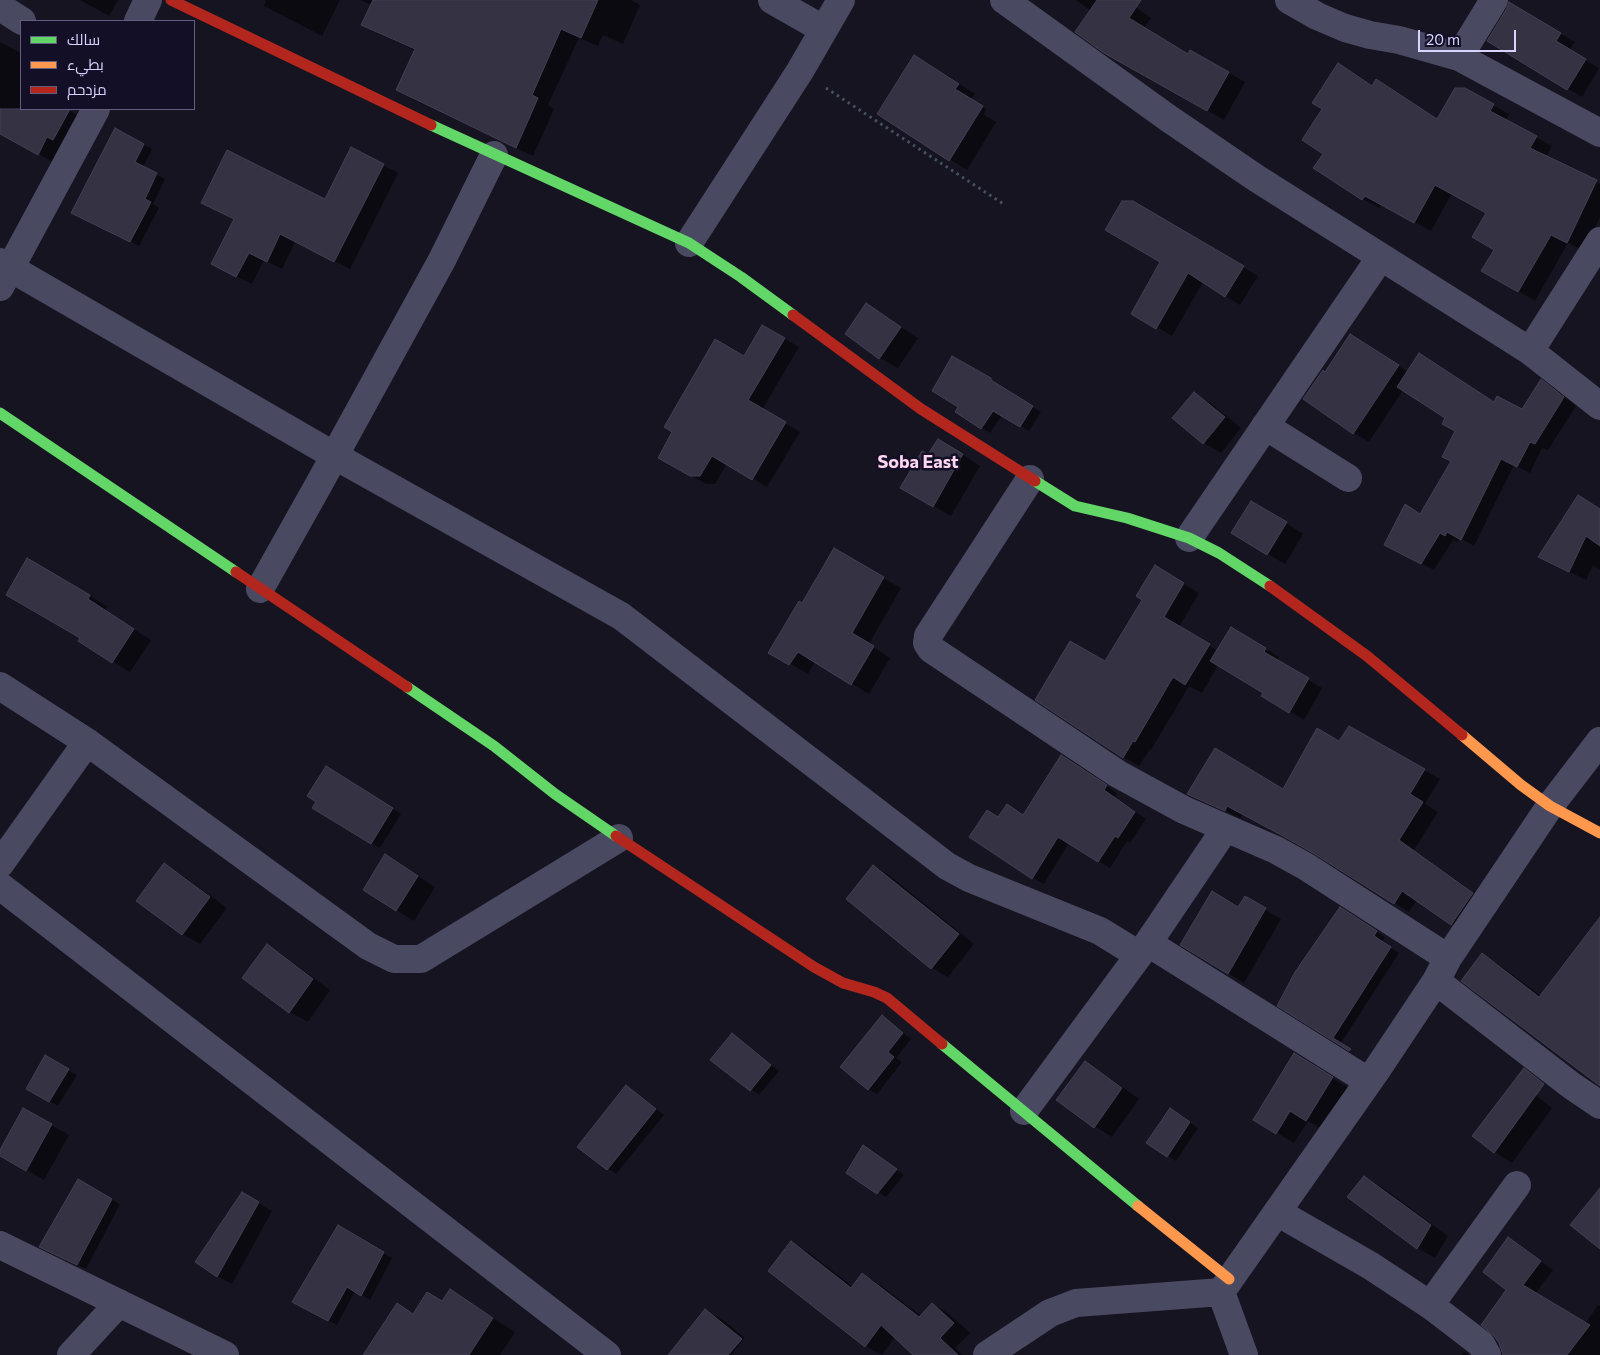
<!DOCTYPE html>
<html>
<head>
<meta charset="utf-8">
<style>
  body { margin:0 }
  #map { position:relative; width:1600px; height:1355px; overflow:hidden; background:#161421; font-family:Commissioner,Cairo,sans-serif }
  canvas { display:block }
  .legend { position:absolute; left:20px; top:20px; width:175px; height:90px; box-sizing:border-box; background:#130f26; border:1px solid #625e7d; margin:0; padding:6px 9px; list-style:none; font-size:15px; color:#d9d4ff }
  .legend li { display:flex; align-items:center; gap:10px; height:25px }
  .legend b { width:25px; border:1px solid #625e7d }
  .scale { position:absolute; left:1418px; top:30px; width:98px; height:22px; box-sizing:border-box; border:2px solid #d9d4ff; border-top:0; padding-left:6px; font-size:15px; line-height:18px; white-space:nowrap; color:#d9d4ff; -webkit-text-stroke:4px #130f26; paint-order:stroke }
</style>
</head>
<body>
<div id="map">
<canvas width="1600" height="1355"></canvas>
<ul class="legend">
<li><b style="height:6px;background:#63d668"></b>سالك</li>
<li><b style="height:6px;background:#ff974d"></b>بطيء</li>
<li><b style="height:6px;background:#b3261e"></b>مزدحم</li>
</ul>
<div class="scale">20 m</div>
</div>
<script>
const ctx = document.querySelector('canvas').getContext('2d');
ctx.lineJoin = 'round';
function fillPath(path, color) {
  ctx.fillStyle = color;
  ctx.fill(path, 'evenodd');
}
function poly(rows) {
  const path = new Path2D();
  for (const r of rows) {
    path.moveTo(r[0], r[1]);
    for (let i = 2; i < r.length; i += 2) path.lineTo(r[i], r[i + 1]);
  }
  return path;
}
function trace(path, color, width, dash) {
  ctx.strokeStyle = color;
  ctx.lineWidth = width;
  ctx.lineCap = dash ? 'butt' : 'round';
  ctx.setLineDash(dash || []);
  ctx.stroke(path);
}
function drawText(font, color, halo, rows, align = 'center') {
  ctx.font = font + ' Commissioner,sans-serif';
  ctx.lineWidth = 5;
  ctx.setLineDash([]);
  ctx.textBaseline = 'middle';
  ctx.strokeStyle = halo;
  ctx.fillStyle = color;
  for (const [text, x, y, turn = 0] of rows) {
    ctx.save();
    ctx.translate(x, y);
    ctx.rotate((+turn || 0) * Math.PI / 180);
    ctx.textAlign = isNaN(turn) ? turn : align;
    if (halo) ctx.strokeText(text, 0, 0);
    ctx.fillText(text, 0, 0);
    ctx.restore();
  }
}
fillPath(poly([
  [80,0,118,0,109,16],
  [264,0,340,0,322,36,264,6,266,1],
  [360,0,631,0,640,5,623,44,603,35,598,46,579,38,548,105,554,109,533,156,414,100,397,90,416,51,379,34,362,24,372,5],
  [1076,0,1138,0,1134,6,1151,18,1144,28,1189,55,1191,51,1245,82,1224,120,1105,52,1091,11],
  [1510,4,1575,42,1569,50,1599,68,1582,97,1489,41],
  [0,42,21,53,21,109,66,109,84,119,53,162,0,133],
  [1338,65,1373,86,1377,80,1438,120,1465,89,1509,114,1506,121,1552,146,1546,157,1600,184,1600,217,1584,251,1568,243,1535,301,1483,270,1496,249,1487,212,1452,193,1431,231,1382,204,1379,208,1363,199,1324,153,1324,109],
  [931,66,975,94,971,99,986,109,984,115,996,122,967,170,878,114],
  [144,145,152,149,143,168,165,179,153,204,159,208,139,246,81,217],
  [383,165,398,173,350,269,295,242,282,269,264,260,252,284,227,272,235,220,202,202,326,201],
  [1132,202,1258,276,1240,305,1203,282,1172,336,1133,313,1162,262],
  [866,305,918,338,898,368,880,358,847,334],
  [762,326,799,347,762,410,800,432,767,487,727,463,715,484,706,484,659,457,674,432,745,357],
  [1365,344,1408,372,1495,403,1523,410,1541,381,1554,388,1576,406,1548,450,1542,448,1530,473,1514,465,1474,546,1460,538,1458,542,1453,540,1434,570,1398,552,1452,461,1457,431,1446,417,1403,390,1369,442,1354,433,1326,373],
  [953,357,999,384,998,385,1041,412,1029,431,1002,415,990,433,957,412,960,407],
  [1194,394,1212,404,1241,428,1221,453,1204,443],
  [956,450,980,466,951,516,902,488,929,456],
  [1600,509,1600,570,1593,565,1586,580,1540,557],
  [1269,512,1303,534,1285,564,1268,554],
  [834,550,901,588,869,644,890,658,869,694,815,661,808,674,770,652,803,604],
  [27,560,107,606,105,611,151,640,130,672,80,641,82,637],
  [1171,576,1199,593,1179,627,1218,651,1246,637,1279,657,1277,661,1322,688,1304,720,1263,696,1265,693,1218,665,1202,693,1189,686,1151,750,1150,749,1139,766,1123,757,1106,663],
  [1349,727,1440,779,1425,804,1438,812,1414,850,1487,902,1467,933,1417,900,1409,912,1318,855,1243,814,1240,818,1188,793,1284,791,1340,743],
  [1073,763,1117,793,1114,798,1146,819,1130,843,1127,841,1110,868,1069,843,1044,884,1032,878,999,818,1024,816],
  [335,772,401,814,380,848,371,843],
  [386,856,435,887,414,921,364,890],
  [165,865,182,875,227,908,200,944,182,934],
  [874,866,889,875,974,944,948,977,932,968,847,899],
  [1245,898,1281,919,1244,983,1228,973,1239,909],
  [1349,914,1385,937,1382,942,1399,953,1341,1043,1355,1053,1279,1005],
  [1600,941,1600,1084,1482,955,1501,966,1541,996],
  [267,946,284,956,330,990,308,1022,290,1012,243,978],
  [882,1017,911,1039,896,1058,902,1062,877,1094,868,1089],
  [732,1035,741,1040,779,1071,759,1095,712,1060],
  [45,1057,77,1075,58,1106,28,1089],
  [1085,1062,1103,1073,1139,1099,1112,1137,1094,1126],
  [1312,1065,1350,1089,1324,1130,1308,1121,1294,1143,1255,1120],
  [627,1086,664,1115,616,1174,579,1147],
  [1532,1092,1552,1108,1512,1163,1495,1152,1473,1136],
  [24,1110,69,1135,44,1180,0,1154],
  [1178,1114,1198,1128,1176,1161,1148,1143],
  [872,1152,904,1175,886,1197,878,1192],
  [1365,1177,1382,1187,1448,1236,1435,1258,1417,1248],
  [78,1181,120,1204,86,1269,49,1251],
  [257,1202,272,1211,232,1284,217,1276],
  [338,1227,392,1258,370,1300,355,1291,337,1325,302,1306],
  [791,1243,808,1252,853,1287,863,1274,879,1284,921,1316,933,1304,949,1314,970,1333,955,1348,963,1355,914,1355,895,1337,882,1355,865,1346],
  [1521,1247,1553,1270,1535,1294,1585,1324,1598,1305,1600,1306,1600,1355,1504,1355,1508,1289],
  [450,1290,515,1332,500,1355,365,1355,397,1305,414,1314,442,1302],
  [705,1310,723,1320,745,1338,731,1355,669,1355],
  [1464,1352,1469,1355,1461,1355]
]), '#0007');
const building = poly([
  [373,0,598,0,581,38,561,29,532,95,538,98,516,148,396,90,415,49,361,25,373,0],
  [1097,0,1141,0,1129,18,1188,54,1190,50,1229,72,1207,111,1104,53,1075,32,1097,0],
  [1509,2,1561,33,1556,41,1586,59,1567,90,1487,41,1507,8,1509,2],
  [914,55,959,84,955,89,983,106,949,161,877,114,914,55],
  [1338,63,1372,86,1376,79,1437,119,1455,88,1465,88,1494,104,1490,111,1537,136,1530,148,1597,180,1567,243,1551,235,1518,292,1481,271,1494,250,1472,237,1486,213,1435,185,1414,223,1365,196,1362,200,1313,168,1323,154,1302,140,1322,109,1312,103,1338,63],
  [0,109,70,109,53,140,47,137,38,155,0,134,0,109],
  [115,128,144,144,135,162,157,173,145,199,151,202,130,242,71,213,115,128],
  [351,147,384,164,334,262,280,234,267,262,249,253,236,277,211,264,234,219,201,203,227,150,325,199,351,147],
  [1122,201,1133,201,1244,266,1225,297,1188,273,1156,329,1131,314,1160,262,1105,230,1122,201],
  [866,303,901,327,879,359,845,334,866,303],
  [762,325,785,338,748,400,786,422,752,480,712,456,700,476,690,476,658,458,672,432,664,427,715,339,744,356,762,325],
  [1350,334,1399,365,1353,434,1303,399,1323,370,1325,372,1350,334],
  [1419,353,1494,402,1497,396,1522,409,1541,379,1564,397,1535,444,1530,442,1517,467,1501,459,1461,540,1447,532,1445,536,1440,533,1421,564,1384,545,1405,504,1420,514,1451,461,1442,457,1455,431,1442,424,1445,418,1397,387,1419,353],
  [952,356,991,378,991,380,1033,406,1020,427,993,411,981,429,955,412,958,407,932,391,952,356],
  [1194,392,1225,417,1203,444,1172,418,1194,392],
  [938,439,963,454,933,507,900,488,922,451,928,454,938,439],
  [1578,495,1600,509,1600,546,1586,536,1569,572,1538,557,1578,495],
  [1251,501,1287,522,1267,555,1231,533,1251,501],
  [834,548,884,577,852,633,874,646,851,685,798,652,789,665,768,653,799,601,802,603,834,548],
  [27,558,90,595,88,599,134,629,112,663,78,641,80,638,6,595,27,558],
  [1155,565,1184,583,1164,617,1210,644,1185,685,1173,677,1135,742,1133,741,1123,758,1035,700,1070,641,1105,661,1142,600,1136,596,1155,565],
  [1231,627,1266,648,1264,652,1309,678,1289,713,1261,696,1263,693,1210,661,1231,627],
  [1349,726,1425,769,1410,794,1423,802,1399,840,1473,893,1451,925,1402,891,1394,904,1313,853,1283,836,1227,806,1225,811,1187,794,1215,748,1283,789,1317,728,1339,741,1349,726],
  [1061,755,1107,785,1104,790,1135,812,1118,838,1115,836,1098,862,1058,837,1032,879,969,837,987,810,998,817,1007,804,1023,815,1061,755],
  [326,766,393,808,371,844,312,808,316,802,307,796,326,766],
  [385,854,418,876,396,911,363,890,385,854],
  [164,863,210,897,182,935,136,901,164,863],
  [873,865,959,934,931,969,846,899,873,865],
  [1212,891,1238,907,1245,896,1266,908,1228,974,1180,945,1212,891],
  [1340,907,1377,931,1374,936,1391,947,1333,1038,1351,1049,1349,1051,1277,1006,1295,972,1340,907],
  [1600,917,1600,1086,1461,981,1482,953,1539,997,1600,917],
  [267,944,313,979,289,1013,242,978,267,944],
  [882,1015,903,1033,888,1052,894,1057,868,1090,840,1067,882,1015],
  [732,1033,771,1065,750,1091,710,1060,732,1033],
  [1294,1053,1333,1077,1306,1121,1290,1111,1276,1134,1253,1120,1294,1053],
  [45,1055,69,1069,49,1102,26,1089,45,1055],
  [1085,1061,1122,1088,1094,1128,1056,1100,1085,1061],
  [1524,1068,1544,1084,1494,1153,1472,1136,1524,1068],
  [626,1085,656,1109,607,1170,577,1147,626,1085],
  [23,1108,52,1124,26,1171,0,1156,0,1150,23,1108],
  [1170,1108,1190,1122,1167,1157,1146,1143,1170,1108],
  [863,1145,897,1169,877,1194,846,1173,863,1145],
  [1364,1176,1431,1225,1417,1249,1347,1197,1364,1176],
  [78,1179,112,1199,77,1265,39,1247,78,1179],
  [1600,1188,1600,1249,1570,1225,1600,1188],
  [242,1192,259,1202,217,1277,195,1262,242,1192],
  [338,1225,384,1252,361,1296,347,1287,328,1321,292,1302,338,1225],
  [1508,1237,1541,1261,1523,1285,1590,1325,1567,1355,1503,1355,1499,1343,1494,1336,1481,1325,1506,1290,1483,1272,1508,1237],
  [791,1241,851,1288,862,1273,919,1317,932,1303,954,1323,940,1338,958,1355,913,1355,881,1325,865,1347,768,1271,791,1241],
  [450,1289,493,1318,469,1355,363,1355,397,1303,413,1314,427,1292,442,1301,450,1289],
  [705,1309,742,1339,728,1355,668,1355,705,1309]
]);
fillPath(building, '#343243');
trace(building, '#433f54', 1);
trace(poly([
  [826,88,1005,205]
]), '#44505f', 3, [2.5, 4]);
trace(poly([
  [772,0,823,29],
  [1004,0,1168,118,1256,178,1530,351,1600,406],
  [1289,0,1317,16,1345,28,1370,35,1399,40,1459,57,1600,133],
  [0,7,22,21],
  [138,21,148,0],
  [1459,57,1494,0],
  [689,243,800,71,841,0],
  [0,262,335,456,621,616,947,866,969,878,1100,931,1139,955],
  [0,287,96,109],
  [1530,351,1600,241],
  [1265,426,1348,478],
  [1030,479,928,636,927,643,931,649,1118,774,1184,810,1276,850,1305,866,1448,958],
  [1189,538,1380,258],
  [260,589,319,484,442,260,494,155],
  [0,686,87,742,368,946,394,959,421,959,619,838],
  [0,864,87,742],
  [0,886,607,1355],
  [1148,943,1368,1081],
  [1436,981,1572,1086,1600,1105],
  [1024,1111,1148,943,1225,829],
  [1277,1212,1371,1266,1430,1305,1481,1344,1487,1355],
  [0,1245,225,1355],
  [1430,1305,1517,1185],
  [71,1355,119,1303],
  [987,1355,1050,1313,1076,1303,1221,1292],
  [1244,1355,1221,1292,1376,1071,1436,981,1448,958,1550,806,1600,741]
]), '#4a4962', 28);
trace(poly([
  [431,125,689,243,741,277,793,315],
  [0,413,236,572],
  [1035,481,1075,506,1127,518,1189,538,1219,553,1270,586],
  [407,687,494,746,555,794,616,836],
  [942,1044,1138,1206]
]), '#63d668', 11);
trace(poly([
  [1462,735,1521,785,1550,806,1600,833],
  [1138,1206,1229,1279]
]), '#ff974d', 11);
trace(poly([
  [171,0,431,125],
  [793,315,921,409,1035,481],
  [236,572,407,687],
  [1270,586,1367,656,1462,735],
  [616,836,814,967,843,983,874,992,887,998,942,1044]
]), '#b3261e', 11);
drawText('bold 18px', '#ffd6f0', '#130f26', [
  ["Soba East",918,462]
]);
</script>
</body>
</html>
